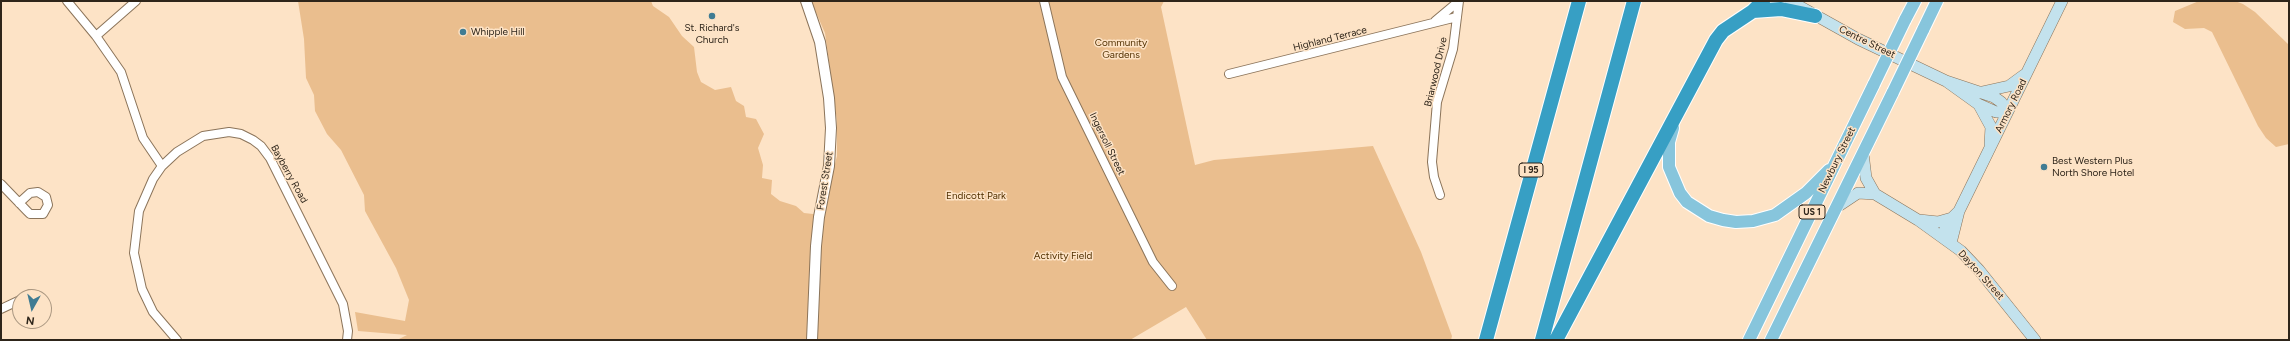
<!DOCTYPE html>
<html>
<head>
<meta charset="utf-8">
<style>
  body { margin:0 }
  #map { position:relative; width:2290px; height:341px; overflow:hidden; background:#fde3c6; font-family:Figtree,sans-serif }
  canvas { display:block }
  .frame { position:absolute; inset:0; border:2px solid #2e251a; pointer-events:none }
  .north { position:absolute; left:12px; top:289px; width:40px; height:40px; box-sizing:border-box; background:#fde3c6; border:1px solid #aa9781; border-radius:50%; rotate:188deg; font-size:11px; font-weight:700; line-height:16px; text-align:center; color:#2e251a }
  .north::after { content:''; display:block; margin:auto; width:14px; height:18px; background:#407c93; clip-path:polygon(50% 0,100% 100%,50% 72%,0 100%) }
</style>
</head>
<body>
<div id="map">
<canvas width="2290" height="341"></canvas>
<div class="frame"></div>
<div class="north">N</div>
</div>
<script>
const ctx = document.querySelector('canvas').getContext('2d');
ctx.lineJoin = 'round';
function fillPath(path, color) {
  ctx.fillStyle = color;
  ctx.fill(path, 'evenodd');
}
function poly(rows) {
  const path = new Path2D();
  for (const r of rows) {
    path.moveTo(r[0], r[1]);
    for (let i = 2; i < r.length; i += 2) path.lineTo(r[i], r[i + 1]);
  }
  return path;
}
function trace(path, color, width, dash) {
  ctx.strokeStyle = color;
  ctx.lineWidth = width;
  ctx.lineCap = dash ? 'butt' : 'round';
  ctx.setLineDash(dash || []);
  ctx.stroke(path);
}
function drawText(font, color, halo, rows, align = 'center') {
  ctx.font = font + ' Figtree,sans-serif';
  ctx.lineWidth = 3;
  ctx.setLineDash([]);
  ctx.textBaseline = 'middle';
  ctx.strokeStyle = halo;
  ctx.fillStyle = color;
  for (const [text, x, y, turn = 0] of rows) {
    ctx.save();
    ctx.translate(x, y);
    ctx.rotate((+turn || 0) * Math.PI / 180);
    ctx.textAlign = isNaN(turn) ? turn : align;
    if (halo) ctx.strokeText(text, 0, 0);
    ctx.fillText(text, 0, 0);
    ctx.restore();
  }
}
fillPath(poly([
  [298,1,651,1,653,6,669,17,682,36,694,47,697,72,701,82,715,90,731,87,736,101,744,106,746,117,756,119,764,134,758,148,763,165,762,178,772,180,771,194,780,201,796,206,804,213,822,215,837,156,837,121,825,33,811,1,1164,1,1161,7,1195,165,1214,160,1373,146,1421,252,1452,336,1451,340,1207,340,1186,307,1130,340,397,340,407,335,358,331,355,312,405,321,409,300,396,268,365,211,364,195,341,150,327,134,315,111,314,95,306,78,304,39],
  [2199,1,2235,1,2243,4,2255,12,2289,45,2289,144,2276,147,2266,138,2258,126,2212,32,2204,28,2185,29,2173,22,2175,11]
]), '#eabe8e');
const minor = poly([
  [67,1,96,36,121,72,143,138,162,166],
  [1044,1,1062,77,1153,262,1172,286],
  [1435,21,1459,1],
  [96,36,136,1],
  [1229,74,1457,17],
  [1,184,27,211,30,214,43,214,48,205,46,197,38,192,30,193,19,203],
  [1440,195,1434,177,1432,162,1437,102,1453,49,1459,1],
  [25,297,30,294],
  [1,309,20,300],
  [177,340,153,312,142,289,134,253,139,211,153,179,162,166,177,152,203,136,229,132,241,134,253,140,261,146,270,158,343,304,348,331,347,340]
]);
const tertiary = poly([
  [806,1,820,42,829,98,831,128,829,166,819,217,816,246,812,340]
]);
const secondary = poly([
  [1790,1,1858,39,1946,81,1994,97,2001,102,2008,111,1996,112,1978,104,1946,81],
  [1982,92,2009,86,2024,75],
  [1979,105,1991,127,1990,144],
  [1863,153,1866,178,1875,194,1918,220,1961,251,1979,270,2035,340],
  [1837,207,1858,193,1875,194],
  [1919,220,1938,222,1952,218],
  [1941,236,1952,218,1959,211,2062,1],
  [1951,243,1959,211]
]);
const primary = poly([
  [1905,20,1915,1],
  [1923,30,1937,1],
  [1673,128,1669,142,1669,167,1680,193,1687,202,1709,216,1723,220,1736,222,1753,221,1775,215,1806,193,1829,170],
  [1749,340,1874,84],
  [1771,340,1893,92]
]);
const motorway = poly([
  [1753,11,1781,9,1815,16],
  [1486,340,1579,1],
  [1542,340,1634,1],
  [1556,340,1716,40,1723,31,1753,11,1763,1]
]);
trace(minor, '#8b745a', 10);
trace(tertiary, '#8b745a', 12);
trace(secondary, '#8b745a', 12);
trace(primary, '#fff', 14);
trace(motorway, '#fff', 16);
trace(minor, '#fff', 8);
trace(tertiary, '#fff', 10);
trace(secondary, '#c3e2ed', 11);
trace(primary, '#87c5dc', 12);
trace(motorway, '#379fc4', 14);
const primaryBridge = poly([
  [1874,84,1905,20],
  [1893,92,1923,30]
]);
trace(primaryBridge, '#fff', 14, []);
trace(primaryBridge, '#87c5dc', 12);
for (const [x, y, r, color] of [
  [712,16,4,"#407c93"],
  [463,32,4,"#407c93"],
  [2044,167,4,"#407c93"]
]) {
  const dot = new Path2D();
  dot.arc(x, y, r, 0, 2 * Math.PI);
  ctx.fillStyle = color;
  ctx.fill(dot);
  trace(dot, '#fde3c6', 1.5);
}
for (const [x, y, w] of [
  [1531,170,24],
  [1812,212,26]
]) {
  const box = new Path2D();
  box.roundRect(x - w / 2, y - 7, w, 14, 3);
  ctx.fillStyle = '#fde3c6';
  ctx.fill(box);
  trace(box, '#2e251a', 1);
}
drawText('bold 9px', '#2e251a', null, [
  ["I 95",1531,170],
  ["US 1",1812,212]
]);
drawText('10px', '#2e251a', '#fde3c6', [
  ["St. Richard's",712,28,"center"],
  ["Church",712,40,"center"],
  ["Whipple Hill",471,32],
  ["Best Western Plus",2052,161],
  ["North Shore Hotel",2052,173]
], 'left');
drawText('10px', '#2e251a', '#fde3c6', [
  ["Highland Terrace",1330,39,-14],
  ["Centre Street",1867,42,26],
  ["Briarwood Drive",1436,72,-77],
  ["Armory Road",2011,106,-64],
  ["Ingersoll Street",1107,144,64],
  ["Newbury Street",1837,160,-64],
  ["Bayberry Road",289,174,61],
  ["Forest Street",825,181,-81],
  ["Dayton Street",1981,275,48]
]);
drawText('10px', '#523000', '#fde3c6', [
  ["Community",1121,43],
  ["Gardens",1121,55],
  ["Endicott Park",976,196],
  ["Activity Field",1063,256]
]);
</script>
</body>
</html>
